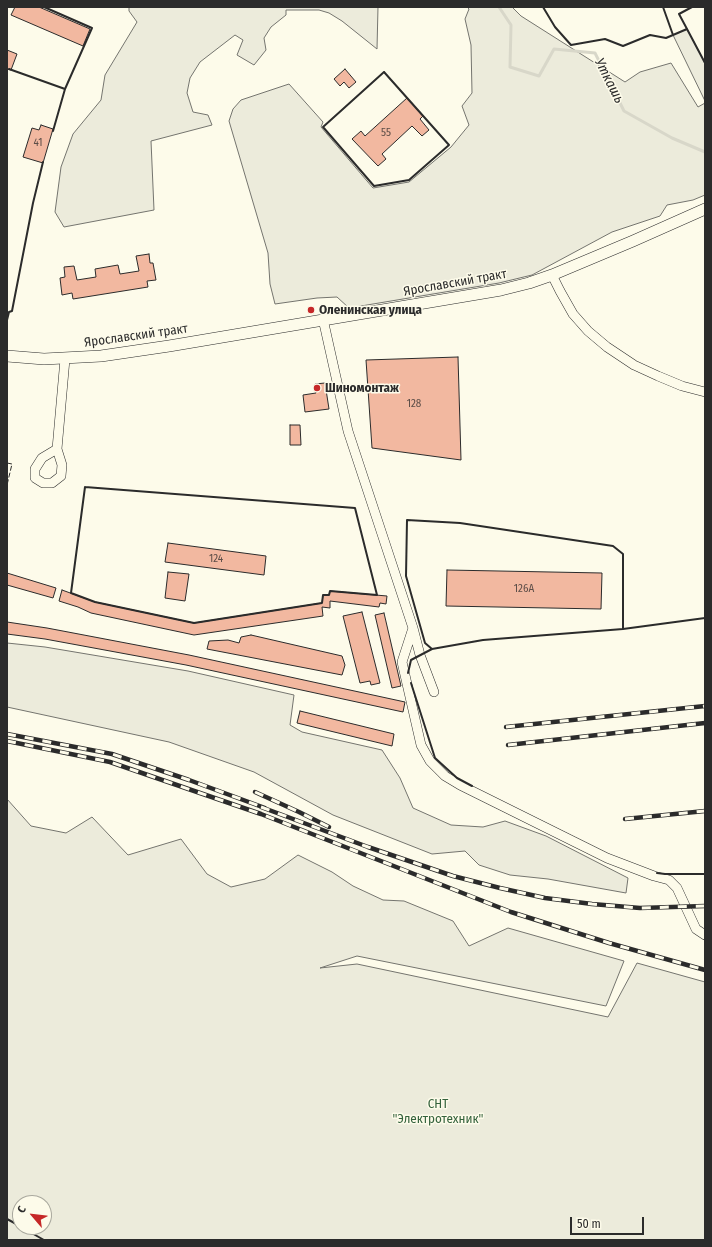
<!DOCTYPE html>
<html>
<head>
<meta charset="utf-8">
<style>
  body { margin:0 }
  #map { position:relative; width:712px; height:1247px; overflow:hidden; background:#fdfbea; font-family:"Fira Sans Condensed",sans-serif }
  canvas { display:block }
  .frame { position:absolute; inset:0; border:8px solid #2b2b2b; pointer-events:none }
  .north { position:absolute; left:12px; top:1195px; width:40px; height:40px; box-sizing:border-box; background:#fdfbea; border:1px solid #a9a89e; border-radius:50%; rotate:298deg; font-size:11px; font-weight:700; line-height:16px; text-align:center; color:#2b2b2b }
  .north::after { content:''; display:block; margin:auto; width:14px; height:18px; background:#c62828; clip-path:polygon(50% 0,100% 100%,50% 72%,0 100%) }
  .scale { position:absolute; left:570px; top:1217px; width:74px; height:18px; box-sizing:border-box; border:2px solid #2b2b2b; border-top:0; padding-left:5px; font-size:12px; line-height:14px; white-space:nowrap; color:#2b2b2b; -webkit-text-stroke:3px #fdfbea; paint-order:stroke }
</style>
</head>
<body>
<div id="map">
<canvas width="712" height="1247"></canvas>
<div class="frame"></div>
<div class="north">С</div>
<div class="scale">50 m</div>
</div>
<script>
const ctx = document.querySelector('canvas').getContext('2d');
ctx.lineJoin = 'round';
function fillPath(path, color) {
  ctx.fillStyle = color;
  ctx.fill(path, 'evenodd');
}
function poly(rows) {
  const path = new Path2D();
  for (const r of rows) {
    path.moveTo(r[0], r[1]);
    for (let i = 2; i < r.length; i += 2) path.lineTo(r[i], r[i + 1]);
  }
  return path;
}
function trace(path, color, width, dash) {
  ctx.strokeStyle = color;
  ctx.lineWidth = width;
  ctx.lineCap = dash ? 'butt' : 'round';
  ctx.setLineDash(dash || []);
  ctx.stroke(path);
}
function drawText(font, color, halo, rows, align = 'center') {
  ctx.font = font + ' "Fira Sans Condensed",sans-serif';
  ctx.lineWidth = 3;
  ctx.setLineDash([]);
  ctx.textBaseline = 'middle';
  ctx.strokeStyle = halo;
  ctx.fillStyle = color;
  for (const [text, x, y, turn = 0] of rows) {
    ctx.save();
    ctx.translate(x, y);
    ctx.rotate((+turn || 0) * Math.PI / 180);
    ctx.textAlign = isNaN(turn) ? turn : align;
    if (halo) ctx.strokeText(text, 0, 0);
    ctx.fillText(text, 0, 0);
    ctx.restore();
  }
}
const green = poly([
  [129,7,378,7,377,49,342,21,329,13,319,10,286,10,286,15,271,27,264,38,266,50,254,65,237,55,243,40,235,35,200,62,190,78,187,93,193,112,208,115,212,125,151,141,154,210,64,227,55,212,61,167,73,134,101,100,105,75,137,22,129,11,129,7],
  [467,7,512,7,521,16,625,82,640,72,671,63,698,107,705,103,705,195,693,200,667,205,660,216,612,232,532,275,499,283,349,308,337,297,317,298,275,304,270,284,268,253,229,121,233,109,241,100,289,84,323,122,321,127,373,188,409,182,451,147,469,125,462,106,472,93,471,45,465,19,469,9,467,7],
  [687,29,705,63,705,101,673,35,687,29],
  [7,643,45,647,188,671,294,695,290,725,302,732,382,750,400,778,413,808,451,825,483,827,505,821,546,836,628,878,626,893,548,879,510,875,479,865,465,851,432,854,333,815,254,772,169,742,7,707,7,643],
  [7,799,31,826,66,833,92,817,128,855,181,839,207,874,231,887,265,879,298,855,332,872,353,886,383,900,404,901,453,921,469,946,508,928,624,961,606,1006,357,956,320,968,357,964,608,1017,637,963,705,982,705,1240,7,1240,7,799],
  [20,1203,44,1203,44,1227,20,1227,20,1203]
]);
fillPath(green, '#ecebdb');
trace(green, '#74746e', 1);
trace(poly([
  [499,7,511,25,510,67,539,76,554,49,595,53,624,111,672,138,705,152]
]), '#d8d7c9', 3);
const building = poly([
  [15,7,39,7,90,29,83,46,11,15,15,7],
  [7,50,17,54,11,70,7,69,7,50],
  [345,69,356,82,349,88,344,82,340,86,334,79,345,69],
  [407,98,423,116,420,119,429,130,422,136,412,126,382,154,386,159,378,166,352,139,361,131,365,136,407,98],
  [41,125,53,129,43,163,23,157,32,128,39,130,41,125],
  [149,254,150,263,153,263,156,280,147,281,148,287,73,299,72,293,62,295,60,278,65,277,64,267,74,266,77,280,96,277,95,269,118,265,120,274,139,271,136,256,149,254],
  [458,357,461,460,372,448,366,360,458,357],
  [325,383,329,409,305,412,303,395,316,393,315,384,325,383],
  [290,425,300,425,301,445,290,445,290,425],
  [168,543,266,556,264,575,165,562,168,543],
  [447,570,602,573,601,609,446,606,447,570],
  [168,572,189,574,185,601,165,598,168,572],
  [7,573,56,588,53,598,7,585,7,573],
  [62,590,95,602,194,623,322,603,323,595,329,595,330,591,387,596,386,604,380,603,379,607,330,601,330,608,322,607,323,616,194,635,91,613,78,607,59,601,62,590],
  [362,612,380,683,371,685,370,681,360,683,343,616,362,612],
  [384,613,401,686,392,688,375,615,384,613],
  [7,622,47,628,189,655,405,702,403,712,186,665,45,639,7,634,7,622],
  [251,635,342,656,345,665,342,675,207,649,209,641,228,640,239,643,241,637,251,635],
  [300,711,394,734,392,746,297,723,300,711]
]);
fillPath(building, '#f2b8a0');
trace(building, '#2b2b2b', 1);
const minor = poly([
  [552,275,560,291,573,314,588,331,607,347,634,365,658,376,682,386,705,392],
  [323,319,348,431,413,628,402,662,421,745,430,761,445,776,460,785,607,858,654,876,669,880,677,888,696,929,705,935],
  [57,449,42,458,35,469,35,478,43,483,52,483,61,476,62,465,57,449,65,359],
  [413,628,420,655,434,692]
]);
const tertiary = poly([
  [7,356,44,359,101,356,169,346,501,290,529,283,552,275,633,241,705,209]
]);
trace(minor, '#2b2b2b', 10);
trace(tertiary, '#2b2b2b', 12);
trace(minor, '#fdfbea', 9);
trace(tertiary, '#fdfbea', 11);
const rail = poly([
  [506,727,705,706],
  [7,734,112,754,189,780,265,808],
  [7,741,110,762,261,814,511,912,609,943,705,970],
  [508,745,705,723],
  [255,792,299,812,329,827],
  [261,807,368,847,453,876,500,888,545,898,592,904,640,908,705,906],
  [625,819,705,811]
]);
trace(rail, '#2b2b2b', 4.5);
trace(rail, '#fdfbea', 3, [9]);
trace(poly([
  [7,463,12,464,7,485],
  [7,501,7,506]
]), '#2b2b2b', 1, [5, 2]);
trace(poly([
  [44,7,92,28,65,89,53,131],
  [543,7,555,27,571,45,605,39,623,46,650,35,666,38,687,29,705,63],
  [663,7,673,35],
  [687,29,679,14,692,7],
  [9,69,65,89],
  [384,72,449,145,409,180,374,186,323,127,384,72],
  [7,320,9,312,12,311,33,203,43,162],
  [85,487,355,508,377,595,330,591,329,595,323,595,322,603,194,623,95,602,71,593,85,487],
  [432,649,425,643,406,576,407,520,460,523,613,546,623,554,623,629],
  [408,673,411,660,432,649,483,640,623,629,705,618],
  [411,683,435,758,457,778,472,786],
  [657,873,665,874,705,874],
  [7,1219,20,1226],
  [21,1227,44,1240]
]), '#2b2b2b', 2);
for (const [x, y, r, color] of [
  [311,310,4,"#c62828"],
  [317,388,4,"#c62828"]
]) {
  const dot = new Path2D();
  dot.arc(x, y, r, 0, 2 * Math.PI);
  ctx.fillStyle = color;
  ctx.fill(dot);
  trace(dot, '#fdfbea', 1.5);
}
drawText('11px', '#5d4e48', null, [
  ["55",386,133],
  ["41",38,143],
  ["128",414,404],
  ["124",216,559],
  ["126А",524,589]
]);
drawText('13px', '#2b2b2b', '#fdfbea', [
  ["Ярославский тракт",455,283,-10],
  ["Ярославский тракт",136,336,-8]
]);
drawText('bold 13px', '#2b2b2b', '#fdfbea', [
  ["Оленинская улица",319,310],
  ["Шиномонтаж",325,388]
], 'left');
drawText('13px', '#34623c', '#fdfbea', [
  ["СНТ",438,1104],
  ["\"Электротехник\"",438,1119]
]);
drawText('italic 14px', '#2b2b2b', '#fdfbea', [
  ["Уткашь",609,81,63]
]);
</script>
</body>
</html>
